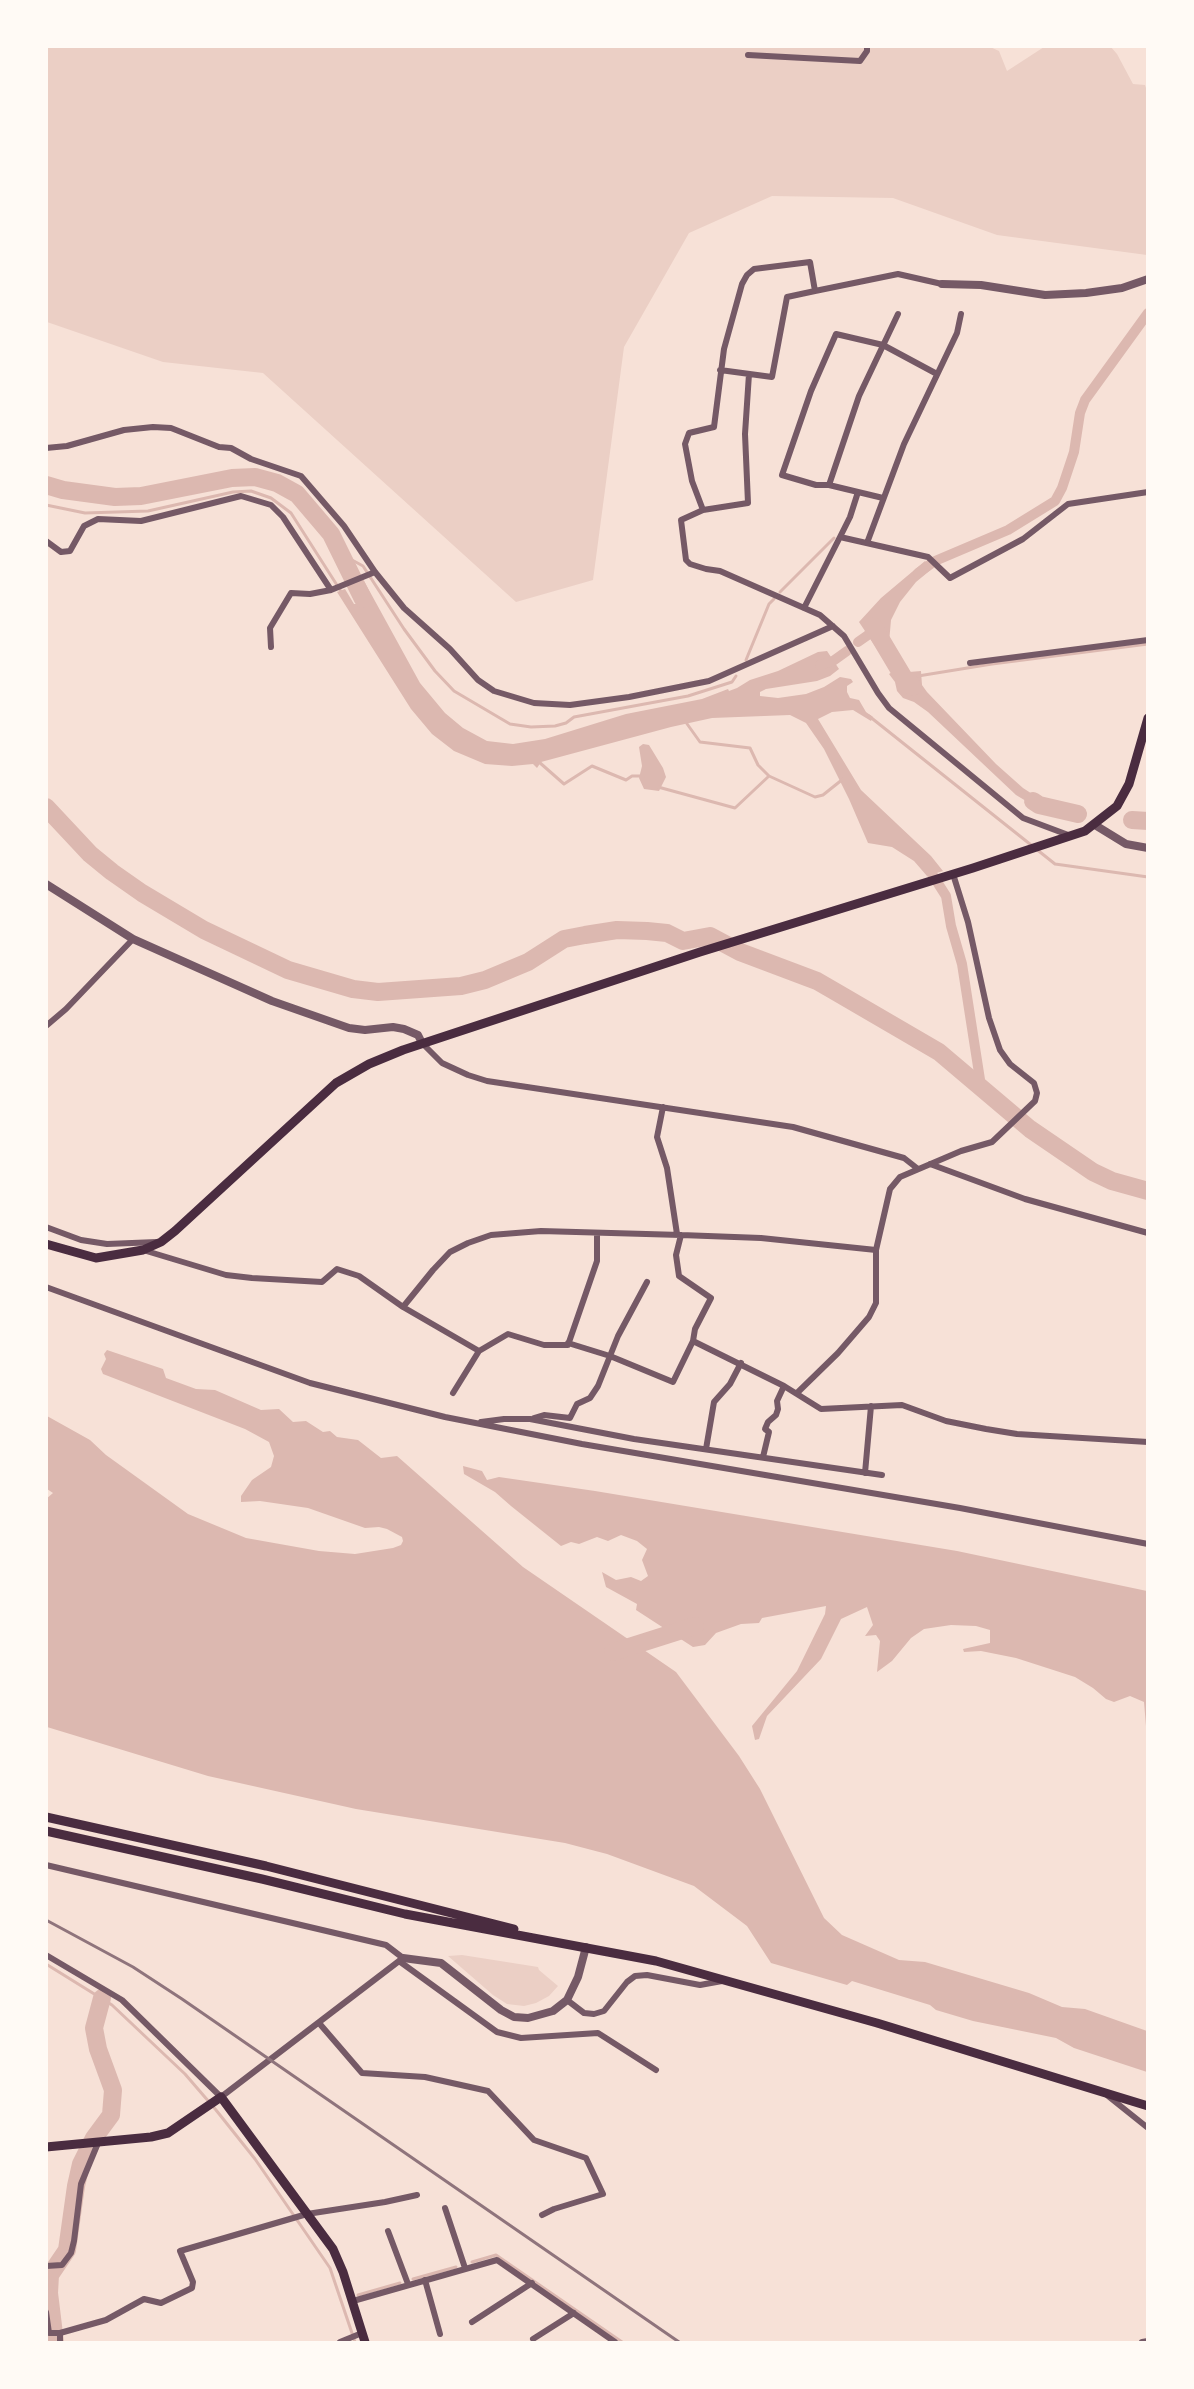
<!DOCTYPE html>
<html>
<head>
<meta charset="utf-8">
<style>
  body { margin:0 }
  #map { position:relative; width:1194px; height:2389px; overflow:hidden; background:#f7e1d7; font-family:"Open Sans",sans-serif }
  canvas { display:block }
  .frame { position:absolute; inset:0; border:48px solid #fffaf5; pointer-events:none }
</style>
</head>
<body>
<div id="map">
<canvas width="1194" height="2389"></canvas>
<div class="frame"></div>
</div>
<script>
const ctx = document.querySelector('canvas').getContext('2d');
ctx.lineJoin = 'round';
function fillPath(path, color) {
  ctx.fillStyle = color;
  ctx.fill(path, 'evenodd');
}
function poly(rows) {
  const path = new Path2D();
  for (const r of rows) {
    path.moveTo(r[0], r[1]);
    for (let i = 2; i < r.length; i += 2) path.lineTo(r[i], r[i + 1]);
  }
  return path;
}
function trace(path, color, width, dash) {
  ctx.strokeStyle = color;
  ctx.lineWidth = width;
  ctx.lineCap = dash ? 'butt' : 'round';
  ctx.setLineDash(dash || []);
  ctx.stroke(path);
}
fillPath(poly([
  [988,46,999,51,1007,71,1044,47,1110,46,1117,54,1133,84,1145,85,1147,91,1147,255,997,235,893,198,772,196,689,233,624,347,593,580,516,602,263,373,163,362,47,322,47,47],
  [462,1955,538,1967,539,1970,558,1986,549,1996,536,2003,524,2006,507,2004,493,1995,448,1956]
]), '#ebcfc5');
fillPath(poly([
  [925,561,933,568,916,582,900,602,891,620,889,643,877,649,859,622,881,598],
  [364,581,420,683,445,713,463,728,487,741,513,744,545,739,626,714,702,699,728,689,729,691,737,688,750,680,778,671,818,652,827,651,839,669,830,676,817,681,766,689,760,692,760,696,778,698,806,694,824,687,840,677,851,679,853,682,847,686,847,692,850,698,859,700,866,712,873,717,871,721,853,710,832,712,818,719,861,790,931,856,943,871,927,876,914,861,892,847,868,843,849,799,824,749,806,723,790,715,712,718,671,727,541,762,537,768,533,764,512,766,485,764,454,751,432,734,411,709,337,592,345,589,354,604,358,604,358,599,350,586],
  [900,667,909,672,921,671,922,685,927,692,996,764,1023,788,1040,799,1058,802,1054,813,1048,813,1036,807,1016,795,928,712,914,702,903,698,897,691,895,682,889,674],
  [643,744,649,745,663,768,666,777,659,791,644,789,639,778,642,766,639,747],
  [107,1350,163,1369,166,1378,196,1389,215,1390,261,1410,279,1409,293,1422,306,1421,323,1432,330,1431,337,1437,358,1440,381,1458,397,1456,523,1567,676,1672,739,1756,760,1789,824,1918,842,1935,899,1960,925,1962,1029,1993,1062,2007,1085,2009,1147,2031,1147,2072,1074,2048,1056,2038,973,2021,936,2010,930,2005,852,1981,847,1985,771,1963,747,1926,694,1886,607,1854,565,1843,356,1809,208,1776,47,1727,46,1499,53,1493,47,1489,47,1416,90,1440,106,1455,188,1514,246,1538,319,1551,355,1554,393,1548,401,1545,403,1541,402,1537,387,1529,379,1527,365,1528,308,1508,260,1501,241,1502,241,1496,252,1480,271,1467,274,1456,269,1442,245,1429,103,1374,101,1369,106,1359,104,1354],
  [463,1466,482,1471,487,1480,499,1477,595,1491,957,1551,1147,1591,1147,1726,1146,1726,1144,1702,1130,1696,1114,1702,1106,1699,1093,1688,1075,1677,1016,1658,981,1651,964,1652,963,1649,990,1643,990,1630,976,1626,951,1625,924,1629,911,1638,892,1661,877,1672,880,1641,876,1635,865,1636,873,1625,867,1607,841,1619,821,1659,767,1716,759,1739,755,1740,752,1726,797,1671,825,1614,826,1606,762,1618,759,1623,741,1624,716,1633,705,1645,693,1647,636,1610,637,1604,606,1587,602,1572,616,1580,631,1577,641,1581,648,1576,642,1560,647,1549,637,1541,621,1535,608,1541,597,1537,579,1544,571,1542,561,1546,511,1506,495,1492,464,1474]
]), '#dcb8b0');
trace(poly([
  [46,505,85,513,148,511,233,492,251,491,271,498,291,513,342,593],
  [341,554,363,566,404,629,435,671,454,691,510,724,531,727,555,726,566,723,574,717,688,696,732,682,736,676],
  [780,592,834,538],
  [746,660,769,604,774,599],
  [918,676,992,664,1148,644],
  [869,716,1055,864,1148,877],
  [685,721,700,742,750,748,758,765,769,776],
  [539,762,564,784,592,766,626,780,632,776,643,776],
  [658,787,735,808,769,776,815,797,823,795,843,779],
  [46,1964,112,2005,185,2074,216,2110,255,2159,330,2268,355,2342],
  [472,2262,496,2255,622,2342],
  [413,2279,456,2267],
  [358,2295,400,2283]
]), '#dcb8b0', 3);
trace(poly([
  [918,573,935,561,1008,530,1055,501,1062,488,1074,452,1080,413,1085,400,1148,313],
  [858,642,868,635,876,623],
  [820,665,833,661,847,651],
  [925,863,946,896,951,926,962,964,981,1086]
]), '#dcb8b0', 10);
trace(poly([
  [46,485,63,490,115,497,141,496,232,478,255,477,277,483,297,494,331,534,363,599],
  [873,626,904,678,913,687],
  [1033,801,1039,805,1078,814],
  [46,807,90,854,112,872,142,893,204,930,288,970,353,989,378,992,461,986,485,980,528,962,564,939,585,935,617,930,647,931,667,933,683,941,710,936,740,952,817,981,836,992,939,1052,1030,1129,1093,1172,1112,1181,1148,1191],
  [1132,820,1148,821],
  [613,1652,695,1626],
  [55,2342,49,2293,50,2275,67,2250,76,2186,81,2164,94,2138,111,2115,113,2090,98,2049,94,2028,102,1998]
]), '#dcb8b0', 18);
trace(poly([
  [748,55,860,61,867,51,867,46],
  [942,284,898,274,815,291,810,262,754,269,747,275,742,284,724,349,714,427,689,433,685,444,692,481,703,510,681,520,686,560,690,564,706,569,720,571,820,615,844,636,878,693,889,708,1023,818,1071,836],
  [720,370,772,377,787,297,815,291],
  [46,448,67,446,124,430,153,427,171,428,219,447,231,448,251,459,301,476,344,526,375,572,404,608,450,649,478,680,494,691,534,703,570,705,629,697,709,681,833,626],
  [829,485,859,396,898,314],
  [883,498,829,485,816,485,782,475,811,391,836,334,883,345,937,374],
  [703,510,748,503,745,434,749,374],
  [840,537,850,517,858,492],
  [46,541,61,552,70,551,84,526,98,519,141,521,241,496,271,505,283,517,331,590],
  [867,543,904,444,957,333,961,314],
  [804,608,840,537,928,557,950,578,1023,539,1068,504,1148,492],
  [271,647,270,628,291,593,310,594,331,590,375,572],
  [970,663,1148,640],
  [46,1026,66,1009,133,939],
  [422,1043,442,1063,468,1075,487,1081,793,1127,904,1158,918,1169],
  [663,1107,657,1137,667,1168,677,1234],
  [930,1164,1025,1199,1148,1233],
  [46,1227,81,1240,107,1244,157,1242],
  [143,1250,226,1275,252,1278,322,1282,337,1269,359,1276,403,1307,479,1351],
  [46,1287,310,1383,445,1417,582,1444,960,1508,1148,1544],
  [403,1307,433,1270,450,1252,468,1243,491,1235,541,1231,681,1235,761,1238,876,1250],
  [693,1341,784,1386,821,1409,902,1405,946,1421,986,1429,1017,1434,1148,1442],
  [568,1343,610,1356,673,1382,693,1341,695,1329,711,1298,679,1276,676,1255,681,1235],
  [453,1393,479,1351,508,1334,544,1345,568,1345,597,1261,597,1233],
  [797,1393,838,1353,869,1317,876,1303,876,1250,890,1189,900,1177,961,1151,992,1142,1035,1101,1037,1093,1034,1083,1010,1064,1000,1050,989,1018,968,922,953,874],
  [534,1418,544,1415,570,1418,577,1404,590,1398,598,1386,618,1336,647,1282],
  [481,1422,504,1419,530,1419,634,1439,882,1475],
  [706,1449,714,1402,730,1384,741,1363],
  [763,1457,769,1432,765,1429,768,1422,776,1415,778,1409,777,1401,784,1386],
  [865,1473,871,1406],
  [46,1865,386,1945,403,1958,221,2097,122,2000,46,1955],
  [399,1961,497,2032,521,2038,598,2033,656,2070],
  [567,2000,584,2013,594,2014,604,2011,627,1982,635,1976,647,1975,700,1985,722,1981],
  [319,2023,362,2073,425,2077,488,2091,534,2140,586,2158,603,2194,554,2209,542,2215],
  [1108,2096,1148,2128],
  [445,2208,465,2268],
  [388,2231,408,2284],
  [46,2266,62,2265,71,2253,74,2241,81,2184,98,2143],
  [425,2280,440,2334],
  [353,2301,497,2260,615,2342],
  [46,2312,49,2333,60,2333,106,2320,144,2299,161,2303,192,2288,193,2282,180,2251,307,2214,385,2202,417,2195],
  [472,2322,532,2283],
  [533,2339,574,2313],
  [60,2342,60,2333],
  [340,2342,362,2333],
  [1142,2342,1148,2341]
]), '#755966', 6);
trace(poly([
  [942,284,981,285,1045,295,1086,293,1122,288,1148,279],
  [1095,825,1126,844,1148,848],
  [46,884,133,939,272,1001,349,1028,365,1030,393,1027,404,1029,418,1035,422,1043],
  [403,1958,441,1963,501,2010,514,2017,528,2018,553,2011,567,2000,578,1977,586,1947]
]), '#755966', 8);
trace(poly([
  [46,1244,96,1258,143,1250,161,1242,175,1231,336,1083,369,1064,403,1050,700,952,973,868,1085,831,1117,806,1129,784,1148,718],
  [46,2147,151,2137,168,2133,221,2097,333,2249,343,2272,365,2342]
]), '#4a2c40', 9);
trace(poly([
  [46,1817,266,1866,514,1929],
  [46,1831,262,1879,405,1914,656,1961,877,2023,1148,2106]
]), '#4a2c40', 9);
trace(poly([
  [46,1920,133,1967,182,1999,679,2342]
]), '#8f747c', 3);
</script>
</body>
</html>
